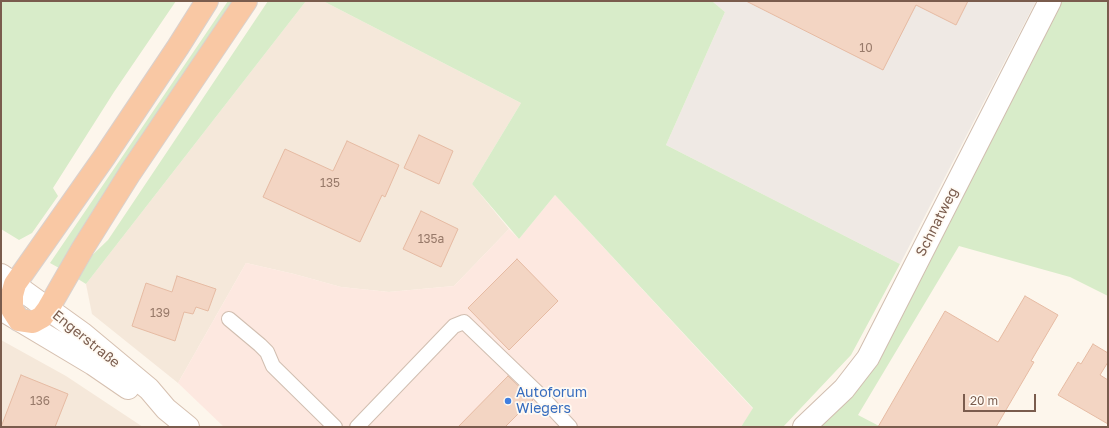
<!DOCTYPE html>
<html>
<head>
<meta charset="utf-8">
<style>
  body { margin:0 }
  #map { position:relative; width:1109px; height:428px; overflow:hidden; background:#fdf6ec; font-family:"Golos Text",sans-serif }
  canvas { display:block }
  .frame { position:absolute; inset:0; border:2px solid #7a5c4d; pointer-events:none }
  .scale { position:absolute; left:963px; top:394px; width:73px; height:18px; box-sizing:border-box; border:2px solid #7a5c4d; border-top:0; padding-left:5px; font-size:12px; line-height:14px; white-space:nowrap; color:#7a5c4d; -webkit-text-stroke:3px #fffaf3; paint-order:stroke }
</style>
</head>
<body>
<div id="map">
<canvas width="1109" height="428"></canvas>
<div class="frame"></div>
<div class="scale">20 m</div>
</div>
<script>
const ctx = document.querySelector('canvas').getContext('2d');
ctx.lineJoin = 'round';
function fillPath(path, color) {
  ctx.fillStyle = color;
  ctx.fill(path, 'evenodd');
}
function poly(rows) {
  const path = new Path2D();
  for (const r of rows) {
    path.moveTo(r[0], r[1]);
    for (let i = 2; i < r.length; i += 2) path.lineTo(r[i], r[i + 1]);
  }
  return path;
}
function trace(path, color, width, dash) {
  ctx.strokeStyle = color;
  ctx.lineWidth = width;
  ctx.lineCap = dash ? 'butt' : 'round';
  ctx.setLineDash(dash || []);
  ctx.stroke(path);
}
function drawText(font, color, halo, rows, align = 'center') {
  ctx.font = font + ' "Golos Text",sans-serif';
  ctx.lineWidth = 3.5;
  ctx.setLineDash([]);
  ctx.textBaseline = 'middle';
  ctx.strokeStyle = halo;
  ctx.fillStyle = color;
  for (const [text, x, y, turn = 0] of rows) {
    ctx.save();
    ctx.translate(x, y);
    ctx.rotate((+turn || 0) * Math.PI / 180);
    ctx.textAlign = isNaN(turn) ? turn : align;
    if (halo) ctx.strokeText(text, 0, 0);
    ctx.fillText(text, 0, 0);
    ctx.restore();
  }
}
fillPath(poly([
  [306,1,323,1,521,103,472,184,509,229,454,286,389,292,341,287,294,274,246,263,178,383,92,314,86,284],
  [1,340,66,376,143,427,1,427]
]), '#f5e8da');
fillPath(poly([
  [555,195,753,409,741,427,224,427,178,383,246,263,294,274,341,287,389,292,454,286,509,229,519,239]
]), '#fde8e0');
fillPath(poly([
  [712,1,1036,1,900,264,666,145,725,12]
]), '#efe9e4');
fillPath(poly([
  [1,1,176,1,114,92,53,188,58,196,32,233,19,240,1,229],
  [228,1,232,1,92,213,59,268,50,263],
  [268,1,306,1,86,284,78,279,84,263,108,240],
  [323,1,712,1,725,12,666,145,900,264,851,355,783,427,741,427,753,408,555,195,519,239,472,184,521,103],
  [1062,1,1108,1,1108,296,1070,277,959,246,858,415,881,427,819,427,872,366]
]), '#d8ecc9');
const building = poly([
  [746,1,968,1,956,25,916,5,883,70,746,1],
  [419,135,453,151,439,184,404,168,419,135],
  [347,141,399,165,385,197,382,195,360,242,263,197,285,149,333,171,347,141],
  [421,211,458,229,441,267,403,249,421,211],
  [517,259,558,301,509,350,468,308,517,259],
  [177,276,216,289,208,311,196,307,193,314,184,312,175,341,132,326,146,283,172,292,177,276],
  [1025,296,1058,315,1031,361,1034,362,996,427,878,427,945,311,998,342,1025,296],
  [1093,344,1108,353,1108,362,1100,375,1108,380,1108,424,1058,395,1078,362,1081,364,1093,344],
  [21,375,68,394,55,427,1,427,21,375],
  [508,376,533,400,521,411,505,427,458,427,508,376]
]);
fillPath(building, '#f3d5c3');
trace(building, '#e6bba3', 1);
const service = poly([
  [229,319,260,345,267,352,273,366,335,427],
  [357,427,454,326,464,322,540,395,570,427]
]);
const minor = poly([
  [804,427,844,389,868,358,1050,1]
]);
const secondary = poly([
  [1,275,83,334,149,389,166,409,188,427],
  [1,309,93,364,128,388]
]);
const trunk = poly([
  [207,1,178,47,105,156,15,284,12,295,12,309,19,320,33,322,42,317,48,309,83,248,130,173,246,1]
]);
trace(service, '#d1beb0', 16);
trace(minor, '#d1beb0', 24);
trace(secondary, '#d6c0b0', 24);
trace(trunk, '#dad1cd', 24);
trace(service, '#fff', 14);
trace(minor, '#fff', 22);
trace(secondary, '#fff', 22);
trace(trunk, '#f9c8a4', 22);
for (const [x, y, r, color] of [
  [508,401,4,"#3f7fe0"]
]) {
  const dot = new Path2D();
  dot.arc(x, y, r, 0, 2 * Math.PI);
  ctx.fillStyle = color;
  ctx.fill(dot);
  trace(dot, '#fffaf3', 1.5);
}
drawText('12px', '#987a6a', null, [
  ["10",866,48],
  ["135",330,183],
  ["135a",431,239],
  ["139",160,313],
  ["136",40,401]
]);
drawText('14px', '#7a5c4d', '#fffaf3', [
  ["Schnatweg",937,222,-63],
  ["Engerstraße",86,339,39]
]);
drawText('14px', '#366cbe', '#fffaf3', [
  ["Autoforum",516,393],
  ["Wiegers",516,409]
], 'left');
</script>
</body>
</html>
